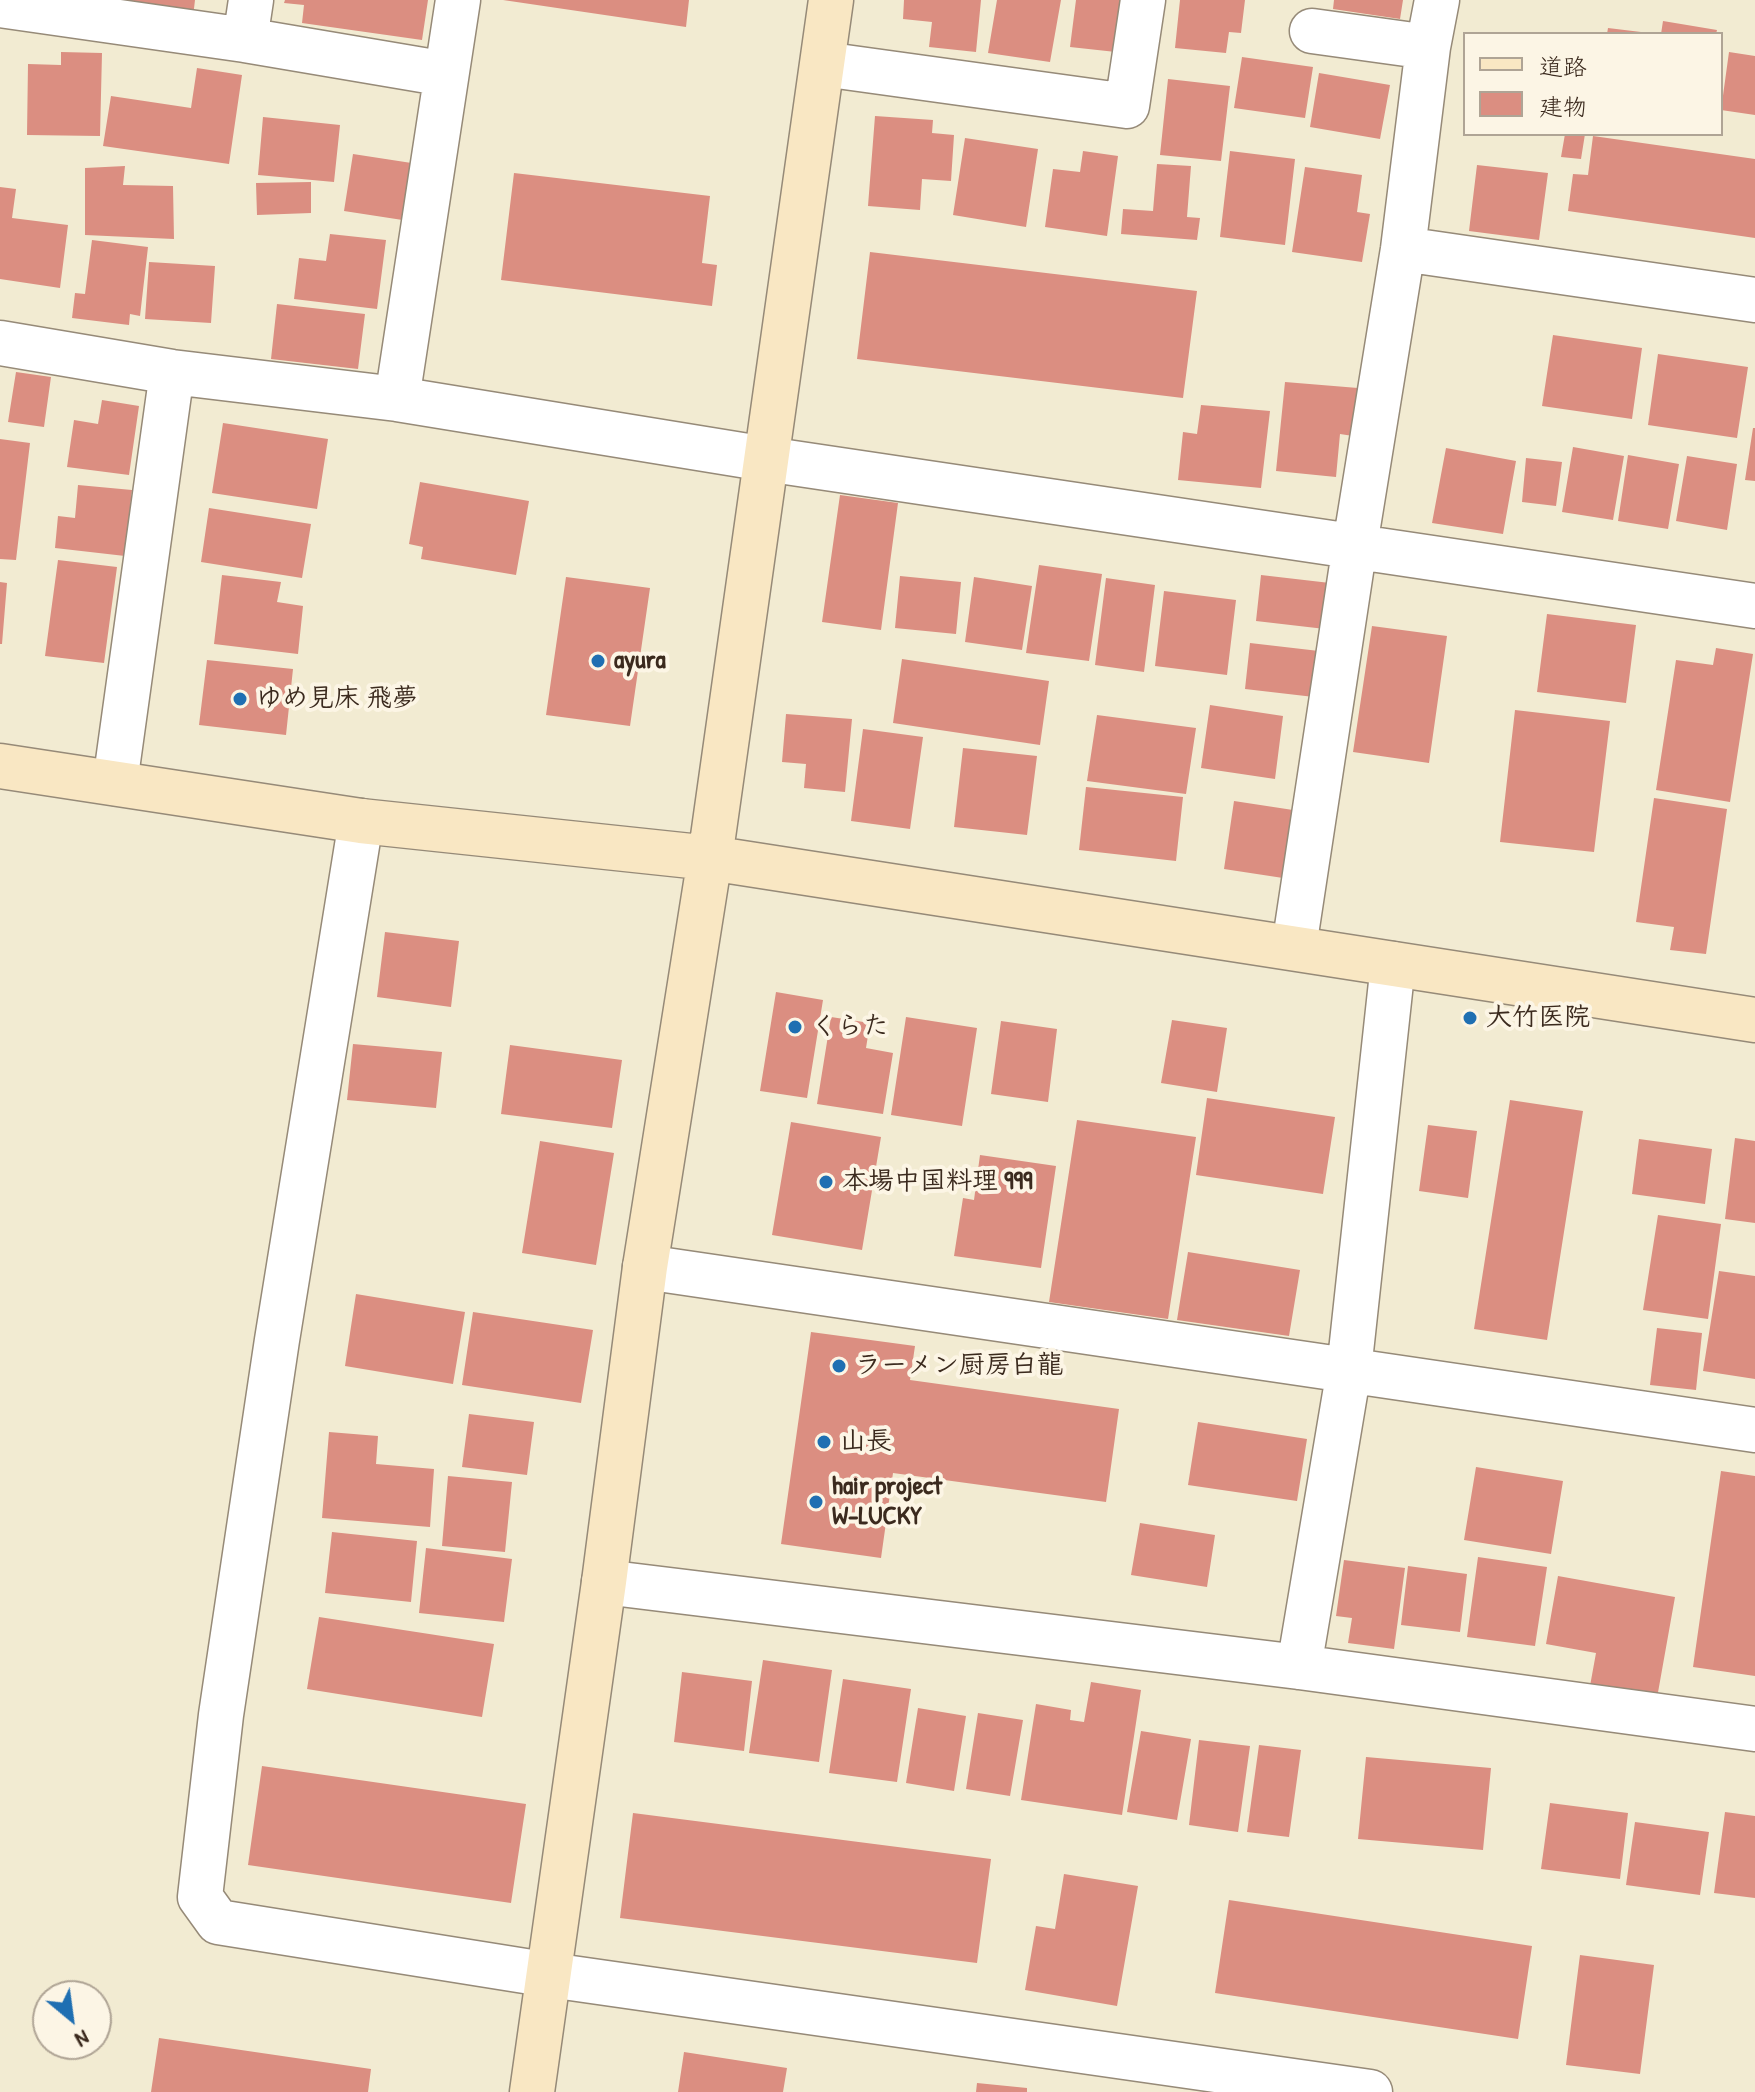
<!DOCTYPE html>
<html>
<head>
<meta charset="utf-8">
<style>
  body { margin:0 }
  #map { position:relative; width:1755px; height:2092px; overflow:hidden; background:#f2ebd2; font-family:"Patrick Hand","Klee One",sans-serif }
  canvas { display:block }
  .legend { position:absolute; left:1463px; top:32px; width:260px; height:104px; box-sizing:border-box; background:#fcf5e5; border:2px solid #afa495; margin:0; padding:10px 14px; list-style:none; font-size:24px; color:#3b2a1e }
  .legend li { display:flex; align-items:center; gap:16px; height:40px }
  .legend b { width:40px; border:2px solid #afa495 }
  .north { position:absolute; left:32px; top:1980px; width:80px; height:80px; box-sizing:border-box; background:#fcf5e5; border:2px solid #afa495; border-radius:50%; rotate:151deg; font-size:22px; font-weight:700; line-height:32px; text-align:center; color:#3b2a1e }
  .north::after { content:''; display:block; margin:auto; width:28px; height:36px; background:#1f6fb2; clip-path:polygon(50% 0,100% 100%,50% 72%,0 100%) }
</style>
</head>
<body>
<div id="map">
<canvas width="1755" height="2092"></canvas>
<ul class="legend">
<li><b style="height:10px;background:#f9e7c3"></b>道路</li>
<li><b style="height:22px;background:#db8e81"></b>建物</li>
</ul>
<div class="north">N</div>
</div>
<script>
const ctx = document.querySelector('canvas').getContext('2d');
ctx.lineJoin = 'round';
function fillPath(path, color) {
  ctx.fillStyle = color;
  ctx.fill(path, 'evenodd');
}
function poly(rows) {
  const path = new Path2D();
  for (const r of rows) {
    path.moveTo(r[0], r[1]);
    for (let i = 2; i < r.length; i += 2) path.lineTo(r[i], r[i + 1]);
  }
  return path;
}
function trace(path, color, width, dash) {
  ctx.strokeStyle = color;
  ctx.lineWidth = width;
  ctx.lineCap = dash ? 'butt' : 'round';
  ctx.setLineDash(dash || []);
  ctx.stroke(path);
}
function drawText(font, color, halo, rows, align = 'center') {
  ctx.font = font + ' "Patrick Hand","Klee One",sans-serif';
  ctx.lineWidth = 8;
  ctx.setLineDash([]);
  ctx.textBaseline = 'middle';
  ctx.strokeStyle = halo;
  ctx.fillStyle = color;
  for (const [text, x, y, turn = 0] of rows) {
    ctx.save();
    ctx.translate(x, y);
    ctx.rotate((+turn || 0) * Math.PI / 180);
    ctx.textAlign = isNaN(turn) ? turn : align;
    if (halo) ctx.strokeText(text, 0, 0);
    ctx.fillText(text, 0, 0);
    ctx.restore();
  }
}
fillPath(poly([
  [130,0,195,0,193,17,129,9],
  [285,0,428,0,422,40,302,23,304,5,284,3],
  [503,0,689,0,686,27],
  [904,0,981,0,976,52,929,47,932,22,903,19],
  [997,0,1061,0,1050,62,988,53],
  [1076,0,1131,0,1125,53,1070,47],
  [1180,0,1245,0,1241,33,1229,32,1226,53,1175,48],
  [1334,0,1403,0,1400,19,1333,9],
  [1663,21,1717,30,1716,34,1661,34],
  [1608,28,1641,32,1640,34,1607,34],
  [61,52,102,53,100,136,27,135,28,64,61,65],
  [1729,52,1755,56,1755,115,1721,110],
  [1242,57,1313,67,1305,118,1234,108],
  [197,68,242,75,229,164,103,146,111,96,191,108],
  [1319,73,1390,85,1380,139,1310,127],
  [1168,79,1230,86,1221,161,1160,155],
  [875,116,933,120,932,133,954,135,951,181,922,179,920,210,868,206],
  [263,117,340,125,334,182,258,175],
  [1565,134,1585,134,1581,159,1561,157],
  [1593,136,1755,159,1755,238,1568,211,1573,174,1588,175],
  [965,138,1038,149,1026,227,953,215],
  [1083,151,1118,156,1107,236,1045,227,1053,169,1080,172],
  [1230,151,1295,159,1285,245,1220,237],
  [353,154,418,164,409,221,344,211],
  [1157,164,1191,166,1187,217,1200,218,1197,240,1121,234,1123,209,1153,211],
  [1477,165,1548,173,1539,240,1469,231],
  [125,166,123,185,173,186,174,239,85,235,85,168],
  [1305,167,1362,175,1357,212,1370,214,1362,262,1292,252],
  [514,173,710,196,702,263,717,265,712,306,501,280],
  [311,182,311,213,257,215,256,183],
  [0,187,16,189,12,218,68,225,60,288,0,279],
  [330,234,386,240,377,309,294,299,299,258,326,261],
  [92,240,148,247,140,316,130,314,129,325,72,318,75,293,85,294],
  [870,252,1197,291,1183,398,857,359],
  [149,262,215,266,211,323,145,319],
  [277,304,365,314,358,369,271,359],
  [1553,335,1642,348,1632,419,1542,406],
  [1658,354,1748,367,1737,438,1648,425],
  [16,372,51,377,44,427,8,422],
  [1285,382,1358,388,1353,436,1340,434,1336,477,1276,471],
  [102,400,139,406,129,475,67,467,74,420,98,424],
  [1201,405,1270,411,1261,488,1178,480,1183,432,1197,434],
  [223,423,328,439,317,509,212,493],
  [1753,428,1755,428,1755,481,1745,480],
  [0,439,30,443,16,560,0,559],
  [1573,447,1624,456,1613,520,1562,512],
  [1446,448,1516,461,1503,534,1432,523],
  [1628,455,1679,464,1668,529,1618,521],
  [1687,456,1737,464,1727,530,1676,521],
  [1526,458,1562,462,1556,506,1522,502],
  [420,482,529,501,516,575,421,559,423,547,409,544],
  [78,485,132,490,125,556,55,548,58,516,75,518],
  [840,495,898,503,881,630,822,622],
  [209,508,311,524,302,578,201,562],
  [58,560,117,567,104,663,45,656],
  [1039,565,1102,574,1089,661,1026,653],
  [222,575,281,582,277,602,303,606,298,654,214,644],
  [1261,575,1330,583,1325,629,1256,621],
  [900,576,961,582,956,634,895,628],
  [566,577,650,588,630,726,546,715],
  [974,577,1032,586,1022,650,965,642],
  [1106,578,1155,585,1144,672,1095,665],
  [0,582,7,583,2,644,0,644],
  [1164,591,1236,600,1227,675,1155,666],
  [1547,614,1636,625,1626,703,1537,692],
  [1372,626,1447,636,1429,763,1353,752],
  [1250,643,1319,651,1314,697,1245,689],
  [1716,648,1753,654,1730,802,1656,790,1676,660,1713,665],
  [902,659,1049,681,1040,745,893,723],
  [207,660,293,669,286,735,199,725],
  [1210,705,1283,716,1275,779,1201,768],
  [1515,710,1610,721,1594,852,1500,842],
  [786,714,852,719,845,792,804,788,806,764,782,762],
  [1097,715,1196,728,1186,794,1087,781],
  [863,729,923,737,910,829,851,821],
  [963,748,1037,756,1027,835,954,827],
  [1086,787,1183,797,1176,861,1079,850],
  [1654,798,1727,809,1706,954,1670,950,1674,927,1636,922],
  [1234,801,1293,810,1283,878,1224,869],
  [385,932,459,941,451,1007,377,997],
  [776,992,823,1000,807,1098,760,1091],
  [831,1017,870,1023,866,1048,893,1053,883,1114,817,1104],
  [906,1017,977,1028,962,1126,891,1115],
  [1172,1020,1227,1028,1217,1092,1161,1083],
  [1001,1021,1057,1029,1048,1102,991,1094],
  [353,1044,442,1052,436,1108,347,1100],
  [510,1045,622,1060,612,1128,501,1114],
  [1207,1098,1335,1117,1323,1194,1196,1175],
  [1510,1100,1583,1111,1547,1340,1474,1329],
  [1077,1120,1196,1137,1168,1319,1049,1302],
  [791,1122,881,1137,862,1250,772,1235],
  [1428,1125,1477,1131,1468,1198,1419,1191],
  [1735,1138,1755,1141,1755,1223,1725,1219],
  [1639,1139,1712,1149,1705,1204,1632,1194],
  [540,1141,614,1153,596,1265,522,1253],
  [980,1155,1056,1166,1041,1268,954,1256,963,1198,974,1200],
  [1658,1215,1721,1224,1708,1319,1643,1310],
  [1188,1252,1300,1270,1289,1336,1177,1320],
  [1719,1271,1755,1276,1755,1379,1703,1371],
  [356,1294,465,1312,453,1384,345,1366],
  [473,1312,593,1330,581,1403,462,1385],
  [1657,1328,1702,1333,1696,1390,1650,1385],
  [811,1332,915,1346,910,1380,1119,1409,1106,1502,893,1473,881,1558,781,1544],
  [469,1414,534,1422,527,1475,462,1467],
  [1198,1422,1307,1439,1297,1501,1188,1485],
  [329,1432,378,1436,376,1464,434,1469,430,1527,322,1518],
  [1476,1467,1563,1481,1551,1554,1464,1540],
  [1721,1471,1755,1476,1755,1676,1693,1667],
  [448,1476,512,1482,505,1552,442,1546],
  [1140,1523,1215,1535,1207,1587,1131,1575],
  [332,1532,417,1541,411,1602,325,1593],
  [426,1548,512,1559,504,1622,419,1613],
  [1478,1557,1547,1567,1535,1646,1467,1637],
  [1344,1560,1405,1568,1394,1649,1348,1643,1352,1618,1336,1616],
  [1408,1566,1467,1574,1460,1632,1401,1625],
  [1558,1576,1675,1597,1657,1698,1590,1686,1596,1653,1546,1644],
  [319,1617,494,1644,482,1717,307,1689],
  [763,1660,832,1670,819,1762,749,1753],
  [682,1672,752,1681,744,1751,674,1742],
  [843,1679,911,1689,897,1782,829,1773],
  [1091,1682,1141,1690,1122,1815,1021,1800,1036,1704,1071,1710,1070,1720,1084,1722],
  [918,1708,966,1716,954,1791,906,1783],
  [978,1713,1023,1720,1010,1796,966,1789],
  [1141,1731,1191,1739,1177,1820,1127,1812],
  [1199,1740,1250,1746,1238,1832,1189,1825],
  [1259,1745,1301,1750,1289,1837,1247,1832],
  [1366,1757,1491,1768,1483,1850,1358,1839],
  [262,1766,526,1804,511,1903,248,1865],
  [1550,1803,1628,1813,1620,1879,1541,1869],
  [1725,1812,1755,1816,1755,1898,1714,1893],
  [633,1813,991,1859,977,1963,620,1918],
  [1635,1822,1709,1832,1700,1895,1626,1885],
  [1064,1874,1138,1886,1117,2006,1025,1990,1036,1926,1055,1929],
  [1229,1900,1532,1946,1518,2039,1215,1993],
  [1580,1955,1654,1965,1640,2074,1566,2065],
  [159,2038,371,2069,368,2092,151,2092],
  [684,2052,787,2068,783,2092,678,2092],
  [977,2083,1027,2088,1027,2092,976,2092]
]), '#db8e81');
const street = poly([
  [0,5,245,40,446,74],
  [1312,31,1428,47],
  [245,40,251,0],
  [823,64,1127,106,1143,0],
  [1403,249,1755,300],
  [0,343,172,372,397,399,766,459,1755,606],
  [397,399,458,0],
  [115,783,172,372],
  [361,821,277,1340,221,1715,200,1897,218,1922,550,1975,1370,2092],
  [1294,947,1355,545,1403,249,1428,47,1437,0],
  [645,1267,1755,1430],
  [604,1582,1299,1667,1755,1729],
  [1299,1667,1349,1370,1393,964]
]);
const secondary = poly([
  [0,766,361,821,710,858,1755,1020],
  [532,2092,604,1582,645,1267,710,858,831,0]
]);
trace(street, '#968a78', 47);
trace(secondary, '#968a78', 47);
trace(street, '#fff', 44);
trace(secondary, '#f9e7c3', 44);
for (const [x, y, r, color] of [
  [598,661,8,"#1f6fb2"],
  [240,699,8,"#1f6fb2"],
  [1470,1018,8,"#1f6fb2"],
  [795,1027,8,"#1f6fb2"],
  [826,1182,8,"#1f6fb2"],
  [839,1366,8,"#1f6fb2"],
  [824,1442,8,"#1f6fb2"],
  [816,1502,8,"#1f6fb2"]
]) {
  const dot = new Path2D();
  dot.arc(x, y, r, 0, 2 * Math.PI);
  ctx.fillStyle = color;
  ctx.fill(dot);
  trace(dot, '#fcf5e5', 3);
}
drawText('bold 26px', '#3b2a1e', '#fcf5e5', [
  ["ayura",614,661],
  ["ゆめ見床 飛夢",256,699],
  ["大竹医院",1486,1018],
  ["くらた",811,1027],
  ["本場中国料理 999",842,1182],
  ["ラーメン厨房白龍",855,1366],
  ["山長",840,1442],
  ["hair project",832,1487],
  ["W-LUCKY",832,1517]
], 'left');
</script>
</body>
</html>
